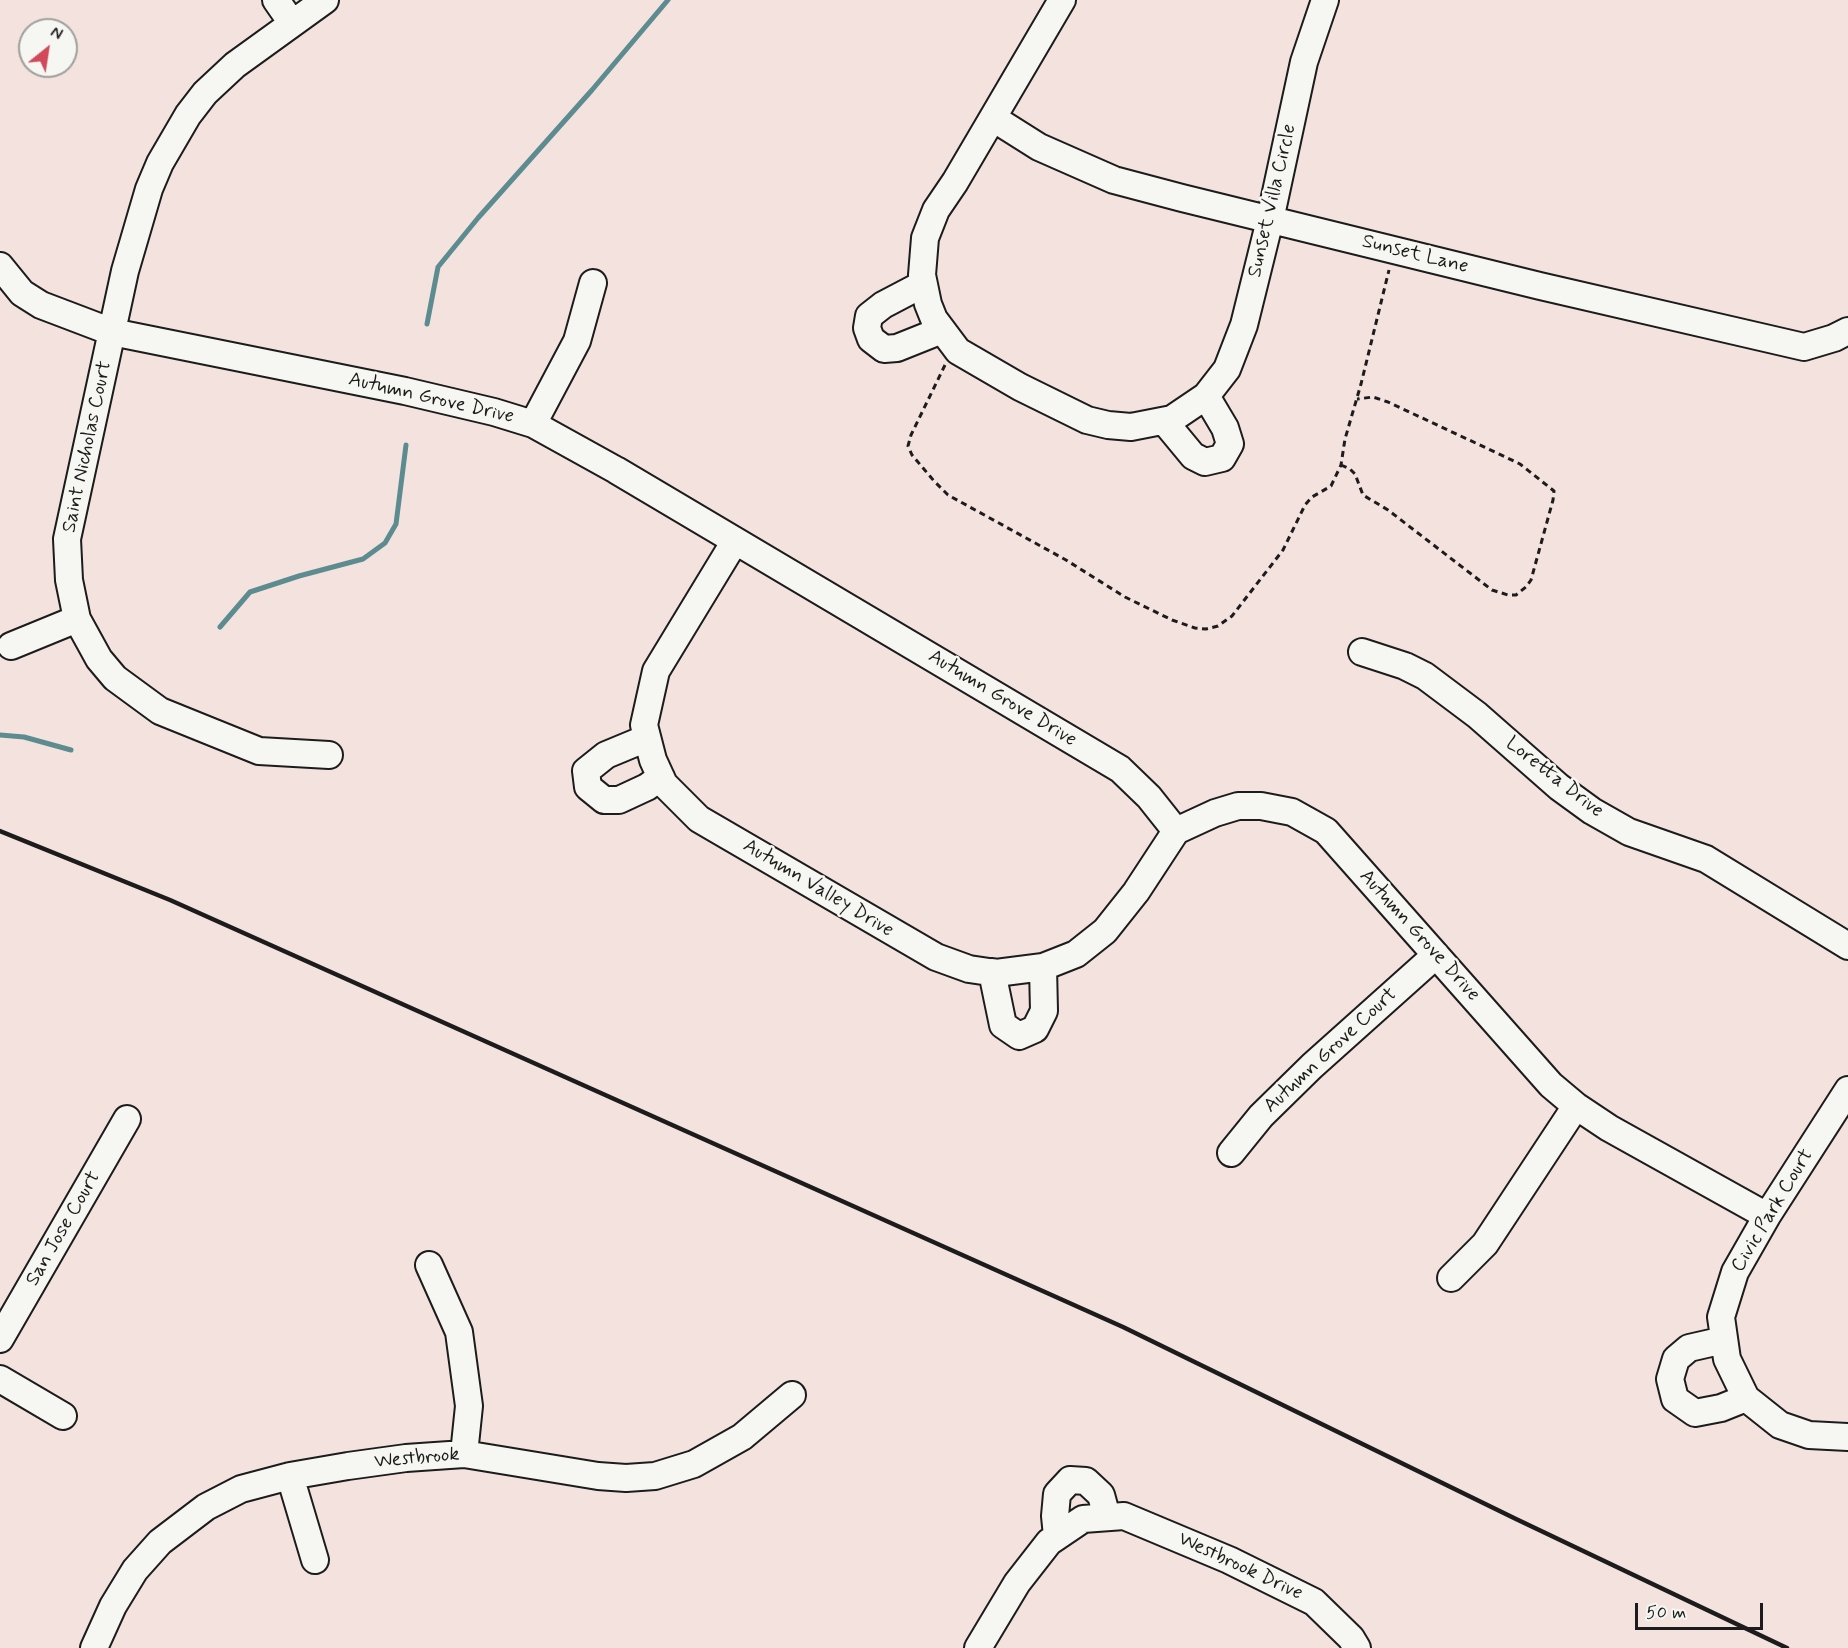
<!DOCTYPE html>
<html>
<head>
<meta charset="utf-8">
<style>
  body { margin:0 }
  #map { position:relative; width:1848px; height:1648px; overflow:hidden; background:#f4e2de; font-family:Mynerve,sans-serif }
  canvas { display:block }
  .north { position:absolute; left:18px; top:18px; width:60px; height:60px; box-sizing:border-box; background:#f6f6f2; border:2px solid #9f9f9c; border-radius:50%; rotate:30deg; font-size:16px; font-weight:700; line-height:24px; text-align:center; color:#1c1c1c }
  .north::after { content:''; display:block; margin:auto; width:21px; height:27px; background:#d1495b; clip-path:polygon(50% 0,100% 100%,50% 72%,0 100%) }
  .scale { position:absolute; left:1635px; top:1603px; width:128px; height:27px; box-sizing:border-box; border:3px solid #1c1c1c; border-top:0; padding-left:8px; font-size:18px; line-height:21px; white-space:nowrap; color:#1c1c1c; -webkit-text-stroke:4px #f6f6f2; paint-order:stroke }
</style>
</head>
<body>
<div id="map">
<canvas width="1848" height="1648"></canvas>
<div class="north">N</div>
<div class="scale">50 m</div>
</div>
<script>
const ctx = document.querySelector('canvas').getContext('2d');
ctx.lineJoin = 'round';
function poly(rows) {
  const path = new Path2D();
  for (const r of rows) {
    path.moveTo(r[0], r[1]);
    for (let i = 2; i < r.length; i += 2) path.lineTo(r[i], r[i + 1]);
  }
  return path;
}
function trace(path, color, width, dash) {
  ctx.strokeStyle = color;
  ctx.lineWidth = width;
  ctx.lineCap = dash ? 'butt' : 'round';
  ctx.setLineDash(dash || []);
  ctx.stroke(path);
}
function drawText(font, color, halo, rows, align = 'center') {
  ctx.font = font + ' Mynerve,sans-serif';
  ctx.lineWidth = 5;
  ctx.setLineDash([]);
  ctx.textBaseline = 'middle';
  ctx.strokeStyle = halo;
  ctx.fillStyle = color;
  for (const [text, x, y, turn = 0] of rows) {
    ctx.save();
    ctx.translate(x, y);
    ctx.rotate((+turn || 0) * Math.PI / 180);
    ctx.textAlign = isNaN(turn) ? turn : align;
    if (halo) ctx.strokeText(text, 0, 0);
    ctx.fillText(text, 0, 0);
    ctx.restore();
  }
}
trace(poly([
  [427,324,438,267,478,218,592,90,668,0],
  [220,627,250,592,299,576,363,559,385,543,396,524,406,445],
  [0,735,24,737,71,750]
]), '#5c8c8f', 5);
const minor = poly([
  [276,0,292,23],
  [325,0,235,65,205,93,188,115,160,163,149,189,125,271,67,539,69,580,77,619,99,659,115,678,160,711,259,751,329,755],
  [1062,0,955,182,936,210,925,238,922,275,928,304,934,319,958,351,1020,387,1087,420,1108,425,1131,427,1172,419,1206,396,1227,369,1244,325,1270,220,1304,62,1325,0],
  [993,118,1039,147,1114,180,1182,198,1540,286,1804,347,1834,338,1848,331],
  [0,266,22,293,41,305,112,332,405,391,494,412,533,424,616,470,1120,769,1149,797,1176,831,1215,813,1238,806,1261,806,1292,812,1326,831,1551,1085,1576,1106,1609,1128,1767,1216],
  [923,284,883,305,869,316,867,328,871,339,884,349,897,348,942,330],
  [1164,421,1193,456,1205,462,1222,458,1230,444,1225,428,1206,396],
  [533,424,577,341,593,283],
  [735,541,656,671,644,725,653,760,664,784,699,819,936,957,969,969,996,973,1043,967,1076,954,1105,931,1136,892,1176,831],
  [11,646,77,619],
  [1362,652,1405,666,1425,676,1477,715,1559,787,1592,811,1629,832,1706,859,1848,946],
  [647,738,606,755,586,771,588,787,604,800,619,800,647,787,661,777],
  [992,972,1003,1025,1019,1036,1035,1029,1044,1011,1043,967],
  [1848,1090,1767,1216,1735,1272,1721,1317,1727,1359,1746,1398,1780,1425,1809,1435,1848,1437],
  [1231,1153,1261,1116,1312,1066,1436,955],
  [429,1265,459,1332,469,1406,464,1454],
  [1451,1278,1485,1244,1576,1106],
  [0,1339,127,1119],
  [1724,1340,1689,1348,1676,1359,1670,1379,1675,1399,1695,1413,1721,1408,1746,1398],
  [0,1379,63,1416],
  [290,1476,315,1560],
  [1057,1536,1055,1516,1057,1494,1070,1480,1086,1481,1101,1495,1107,1517],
  [94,1648,113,1606,135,1570,160,1542,206,1507,241,1489,290,1476,348,1466,406,1458,464,1454,598,1476,626,1478,655,1476,694,1464,742,1437,792,1395],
  [978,1648,1017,1583,1049,1542,1083,1519,1124,1516,1229,1560,1314,1602,1351,1638,1357,1648]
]);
trace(minor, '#1c1c1c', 30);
trace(poly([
  [945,365,911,435,908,446,912,455,934,481,948,495,1066,560,1125,597,1172,620,1195,628,1206,629,1218,626,1232,616,1283,550,1305,505,1312,497,1331,486,1341,465,1345,439,1361,384,1389,270],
  [1341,465,1350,469,1355,474,1363,495,1388,510,1492,590,1508,595,1516,595,1526,587,1531,580,1553,500,1554,491,1520,464,1497,453,1388,402,1373,397,1357,399]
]), '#1c1c1c', 3, [6, 4.5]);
trace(minor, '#f6f6f2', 26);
trace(poly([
  [0,831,170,900,1123,1327,1516,1519,1787,1648]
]), '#1c1c1c', 4.5);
drawText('20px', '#1c1c1c', '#f6f6f2', [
  ["Sunset Villa Circle",1273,201,-77],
  ["Sunset Lane",1415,255,14],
  ["Autumn Grove Drive",431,399,13],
  ["Saint Nicholas Court",88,447,-78],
  ["Autumn Grove Drive",1002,699,31],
  ["Loretta Drive",1554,778,38],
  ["Autumn Valley Drive",818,889,31],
  ["Autumn Grove Drive",1419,936,48],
  ["Autumn Grove Court",1331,1051,-43],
  ["Civic Park Court",1773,1211,-59],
  ["San Jose Court",64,1229,-60],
  ["Westbrook",417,1459,-5],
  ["Westbrook Drive",1240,1567,25]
]);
</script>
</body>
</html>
